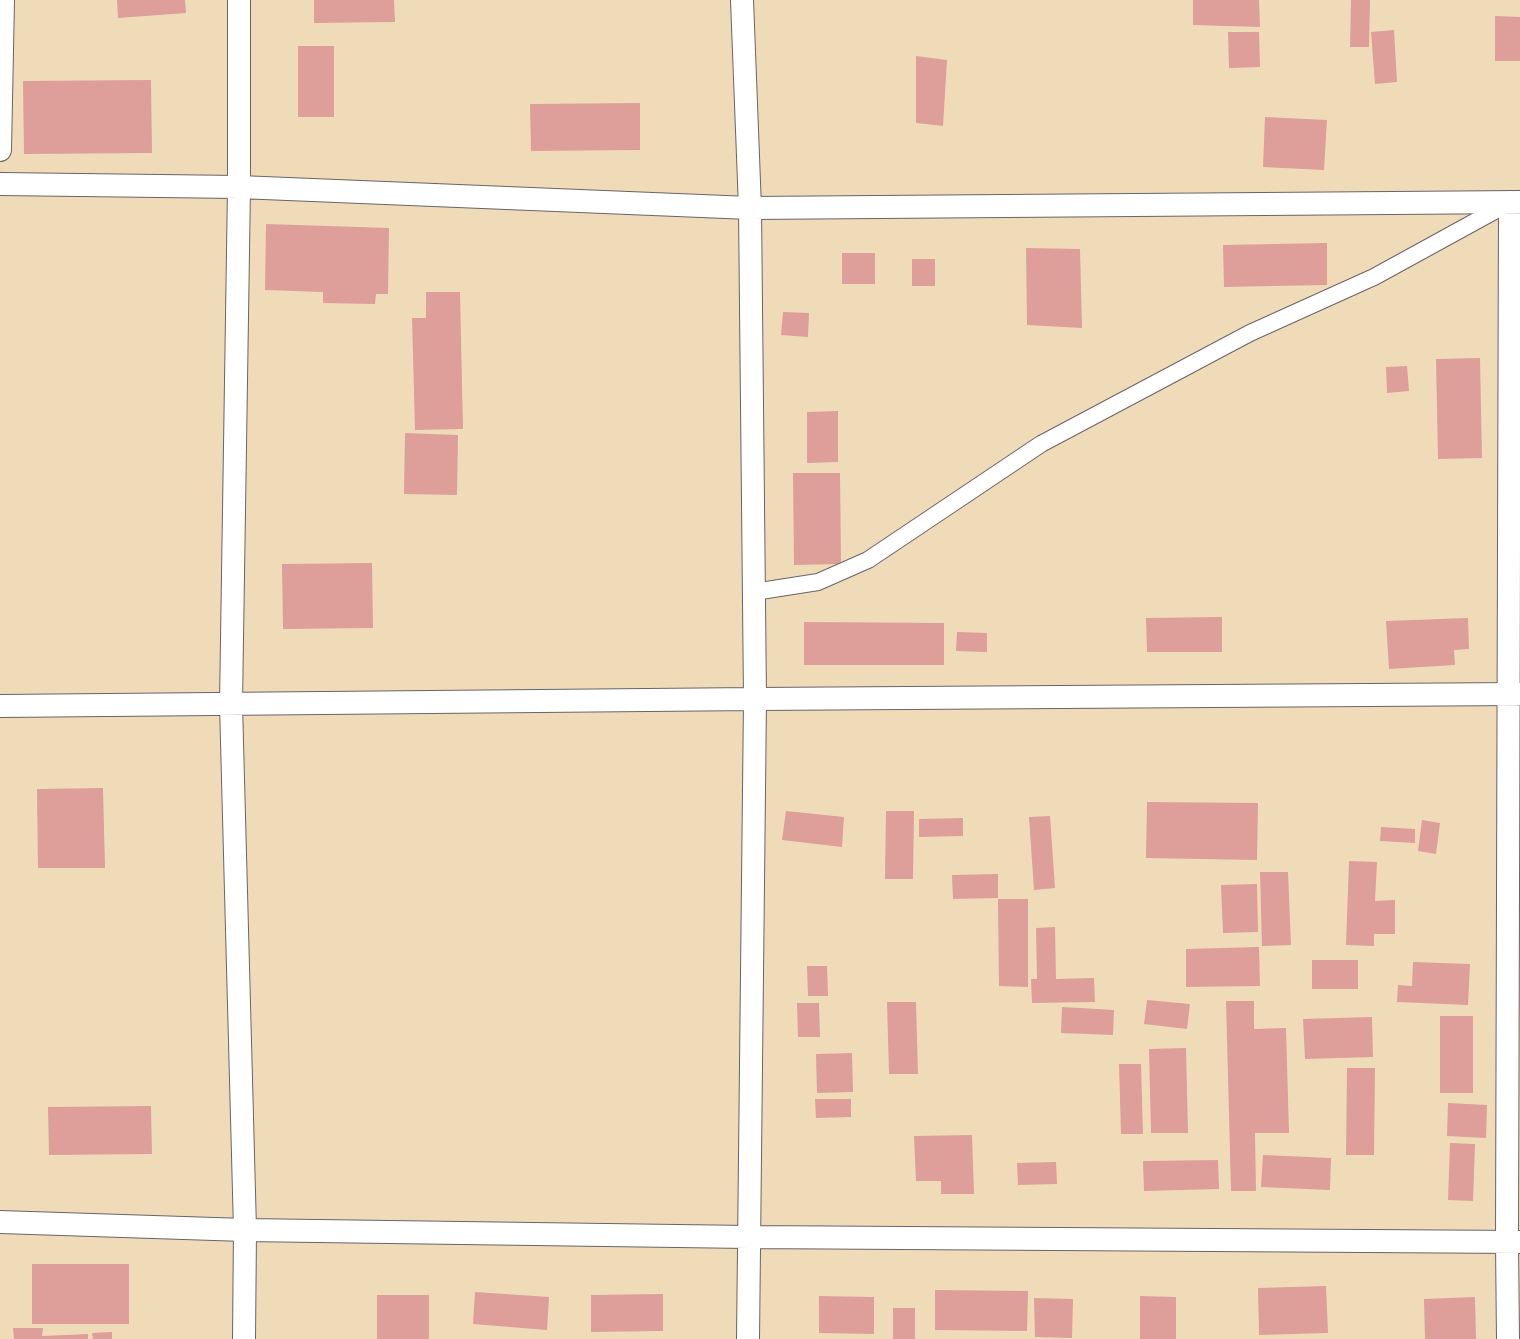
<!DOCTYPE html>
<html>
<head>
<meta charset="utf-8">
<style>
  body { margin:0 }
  canvas { display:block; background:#f0dbb9 }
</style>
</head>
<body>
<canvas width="1520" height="1339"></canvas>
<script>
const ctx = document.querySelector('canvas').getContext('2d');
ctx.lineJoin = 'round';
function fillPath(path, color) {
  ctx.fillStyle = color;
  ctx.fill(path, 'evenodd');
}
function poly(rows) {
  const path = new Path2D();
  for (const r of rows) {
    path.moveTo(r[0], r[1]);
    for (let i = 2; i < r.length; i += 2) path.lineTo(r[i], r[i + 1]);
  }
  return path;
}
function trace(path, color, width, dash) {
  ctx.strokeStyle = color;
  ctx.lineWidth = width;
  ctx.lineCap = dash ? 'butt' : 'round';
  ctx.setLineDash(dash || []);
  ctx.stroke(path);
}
fillPath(poly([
  [117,0,185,0,186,13,118,18],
  [314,0,394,0,395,22,314,23],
  [1193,0,1259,0,1260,27,1193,25],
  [1351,0,1370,0,1369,47,1350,47],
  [1495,16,1520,17,1520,61,1495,61],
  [1394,30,1397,82,1375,84,1371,32],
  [1228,32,1259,32,1260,67,1229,68],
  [298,46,334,46,334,117,298,117],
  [916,56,947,60,943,126,916,123],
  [151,80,152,153,24,154,23,81],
  [640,103,640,150,531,151,530,104],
  [1265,117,1327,120,1324,170,1263,167],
  [266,224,389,228,388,294,376,294,375,304,323,303,323,292,265,290],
  [1327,243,1327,285,1224,287,1223,245],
  [1026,248,1080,249,1082,328,1027,325],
  [842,253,875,253,875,284,842,284],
  [912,259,935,259,935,286,912,286],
  [426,292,460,292,463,429,415,430,412,318,426,318],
  [783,312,809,313,808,337,781,335],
  [1480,358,1482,458,1438,459,1436,359],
  [1407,366,1409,391,1387,393,1386,367],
  [838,411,838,462,807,463,807,412],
  [405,433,458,435,457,495,404,494],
  [793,473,840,473,841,564,794,565],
  [372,563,373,628,283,629,282,564],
  [1222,617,1222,652,1147,652,1146,618],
  [1468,618,1469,649,1454,650,1455,665,1389,669,1386,621],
  [804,622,944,623,944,665,804,665],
  [957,632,987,633,987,652,956,651],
  [103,788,105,868,38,868,37,789],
  [1147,802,1258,803,1257,860,1146,858],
  [786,811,844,817,842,847,782,840],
  [886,811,914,811,913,879,885,879],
  [1050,816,1055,888,1034,890,1029,817],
  [963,818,963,836,919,837,919,819],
  [1422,820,1440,823,1436,854,1418,851],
  [1381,827,1415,829,1415,843,1380,841],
  [1349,861,1377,862,1375,901,1395,900,1395,934,1374,934,1374,946,1346,945],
  [1260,872,1288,872,1291,945,1262,946],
  [998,874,998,898,953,899,952,875],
  [1257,884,1258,932,1223,933,1221,885],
  [998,899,1028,899,1028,987,999,986],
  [1055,927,1056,979,1094,978,1095,1002,1032,1003,1031,979,1037,979,1036,928],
  [1259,947,1260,986,1186,987,1186,949],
  [1312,960,1358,960,1358,989,1312,989],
  [1413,962,1470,964,1468,1005,1397,1002,1398,985,1412,986],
  [807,966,827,966,828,996,808,996],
  [1147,1000,1190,1004,1187,1029,1144,1024],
  [1226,1001,1254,1001,1254,1029,1286,1028,1289,1133,1255,1133,1256,1191,1231,1191],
  [887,1002,916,1002,918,1074,889,1074],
  [797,1003,819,1003,820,1037,798,1037],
  [1062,1007,1114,1010,1113,1035,1061,1033],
  [1440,1016,1473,1016,1473,1093,1440,1093],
  [1372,1017,1373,1057,1305,1059,1303,1019],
  [1186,1048,1188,1133,1151,1133,1149,1049],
  [852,1053,853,1092,817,1093,816,1054],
  [1119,1064,1141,1064,1143,1134,1121,1134],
  [1347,1068,1375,1068,1374,1155,1346,1155],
  [815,1099,851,1099,851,1117,816,1118],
  [1448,1103,1487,1105,1486,1138,1447,1136],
  [151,1106,152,1154,49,1155,48,1107],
  [972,1135,974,1194,941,1194,941,1181,916,1181,914,1136],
  [1450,1143,1475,1144,1473,1201,1448,1200],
  [1263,1155,1331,1158,1330,1190,1261,1187],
  [1218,1160,1219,1189,1144,1191,1143,1161],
  [1056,1162,1057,1184,1018,1185,1017,1163],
  [32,1264,129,1264,129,1324,32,1324],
  [1326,1286,1328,1333,1259,1335,1258,1288],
  [935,1290,1028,1291,1027,1331,935,1330],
  [475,1292,549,1297,547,1330,473,1324],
  [663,1294,663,1331,591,1332,591,1295],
  [377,1295,429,1295,429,1339,377,1339],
  [819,1296,874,1297,874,1334,819,1333],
  [1140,1296,1176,1297,1176,1339,1140,1339],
  [1475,1297,1476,1339,1425,1339,1424,1299],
  [1034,1298,1073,1299,1072,1338,1035,1337],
  [893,1308,915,1308,915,1339,893,1339],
  [13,1328,43,1328,42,1336,88,1334,88,1339,14,1339],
  [112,1332,112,1339,93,1339,92,1333]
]), '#de9e9a');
const service = poly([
  [754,592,818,582,868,560,1041,444,1250,333,1374,277,1509,203]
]);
const minor = poly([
  [239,0,239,187,231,704,245,1230,244,1339],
  [742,0,750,208,755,699,748,1339],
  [0,150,3,0],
  [0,184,239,187,750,208,1520,202],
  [0,706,755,699,1520,694],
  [0,1222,245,1230,749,1237,1520,1242],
  [1508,1339,1507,1242,1510,202]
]);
trace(service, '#6a6367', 18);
trace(minor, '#6a6367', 24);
trace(service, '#fff', 16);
trace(minor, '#fff', 22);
</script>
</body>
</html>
